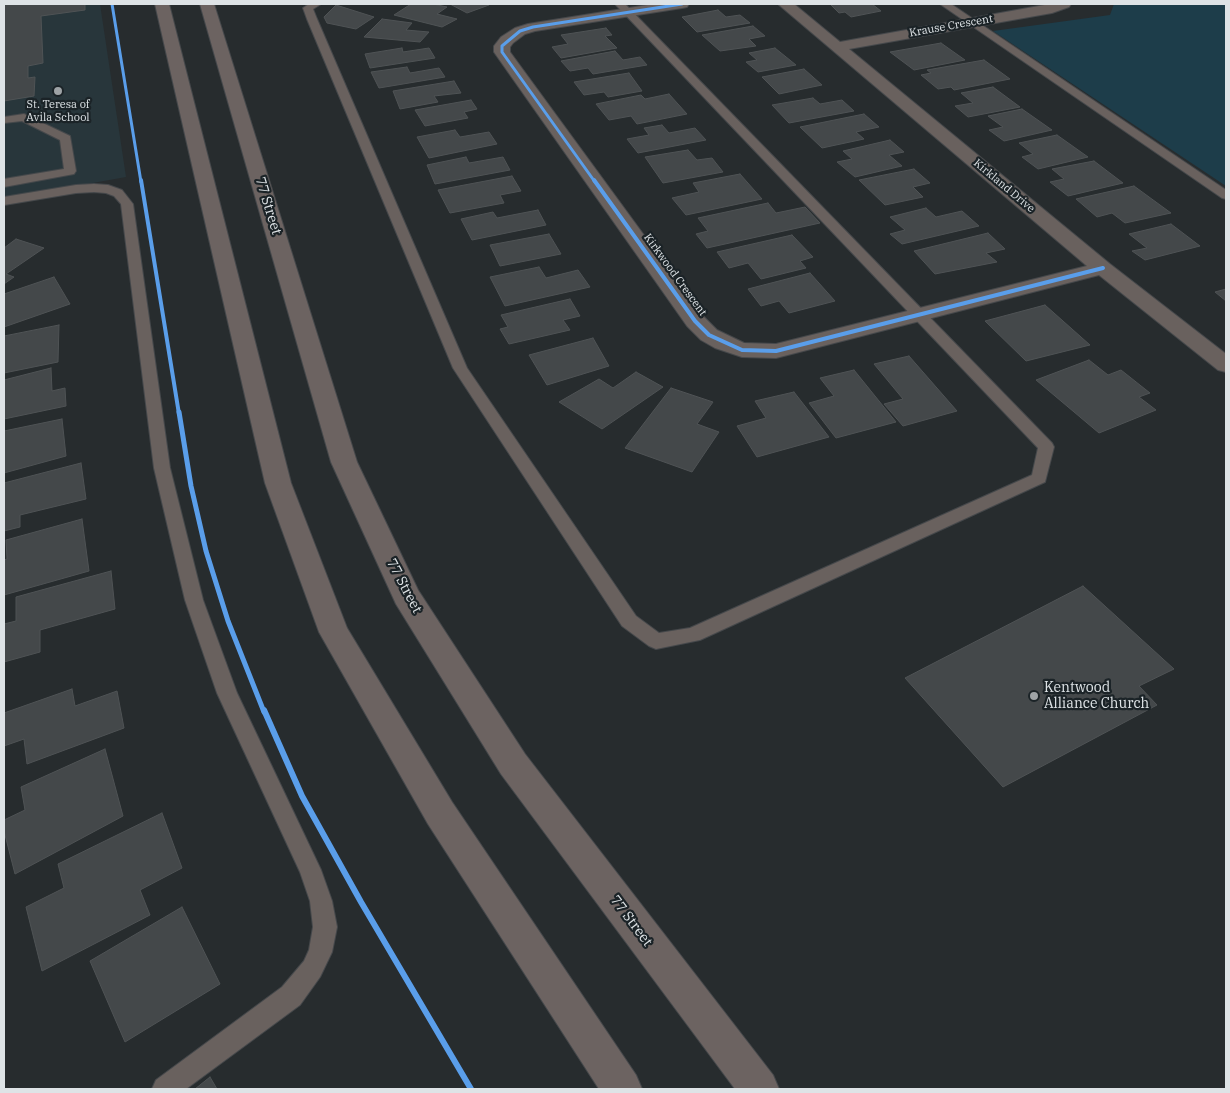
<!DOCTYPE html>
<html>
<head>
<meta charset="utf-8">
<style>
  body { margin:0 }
  #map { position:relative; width:1230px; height:1093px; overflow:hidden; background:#272c2e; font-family:"IBM Plex Serif",serif }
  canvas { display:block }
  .frame { position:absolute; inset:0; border:5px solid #dee3e6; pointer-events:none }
</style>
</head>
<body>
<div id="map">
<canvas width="1230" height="1093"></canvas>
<div class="frame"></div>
</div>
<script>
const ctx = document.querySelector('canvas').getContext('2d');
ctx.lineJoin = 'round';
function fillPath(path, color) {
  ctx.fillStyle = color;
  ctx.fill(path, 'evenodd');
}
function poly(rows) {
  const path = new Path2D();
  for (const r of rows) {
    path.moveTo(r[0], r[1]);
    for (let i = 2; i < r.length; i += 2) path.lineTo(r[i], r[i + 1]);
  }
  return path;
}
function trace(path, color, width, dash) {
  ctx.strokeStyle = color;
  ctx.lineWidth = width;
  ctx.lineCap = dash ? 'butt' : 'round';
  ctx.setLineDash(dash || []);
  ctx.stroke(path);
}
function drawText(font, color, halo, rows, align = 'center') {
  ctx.font = font + ' "IBM Plex Serif",serif';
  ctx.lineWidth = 4.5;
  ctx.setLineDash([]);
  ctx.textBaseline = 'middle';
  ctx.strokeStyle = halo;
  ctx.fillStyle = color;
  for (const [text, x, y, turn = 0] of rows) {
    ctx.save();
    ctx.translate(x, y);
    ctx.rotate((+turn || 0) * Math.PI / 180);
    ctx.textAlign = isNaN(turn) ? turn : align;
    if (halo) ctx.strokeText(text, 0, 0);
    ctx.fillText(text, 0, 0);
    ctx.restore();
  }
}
fillPath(poly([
  [4,4,100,4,126,177,4,199]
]), '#28363b');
fillPath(poly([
  [1114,4,1226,4,1226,186,993,31,1110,15]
]), '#1d3d4a');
const building = poly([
  [4,4,85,4,85,10,41,16,43,63,28,66,28,78,35,77,34,96,4,101,4,4],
  [411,4,433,4,447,7,437,14,457,19,442,27,394,15,411,4],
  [450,4,487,4,489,5,467,13,450,4],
  [841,4,872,4,881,11,851,17,845,12,839,13,831,5,841,4],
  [336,5,374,17,356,29,327,23,324,17,336,5],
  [718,10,726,17,740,15,750,23,697,32,682,17,718,10],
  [382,19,412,23,406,30,429,32,420,42,364,37,382,19],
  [753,26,765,36,749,39,756,46,720,51,702,35,753,26],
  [606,28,612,35,605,36,617,48,561,58,552,47,568,44,561,35,606,28],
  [941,43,965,60,914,70,890,52,941,43],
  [402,48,403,52,429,48,435,58,370,68,365,54,402,48],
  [775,48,796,65,758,72,746,62,757,60,749,53,775,48],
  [615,51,623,60,640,57,647,65,593,74,588,68,570,71,561,61,615,51],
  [984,60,1010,79,954,90,951,87,938,89,921,75,931,73,927,70,984,60],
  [407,67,410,73,439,68,445,77,379,88,371,72,407,67],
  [804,69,822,85,779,94,762,77,804,69],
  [629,73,642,91,608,97,604,92,584,95,574,82,629,73],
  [454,81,461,93,434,96,438,102,400,109,393,91,454,81],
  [993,87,1020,107,968,117,955,106,973,103,961,93,993,87],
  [669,94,687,114,637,124,631,116,609,120,596,104,641,95,645,99,669,94],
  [813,98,820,104,842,100,854,111,789,123,772,105,813,98],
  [471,100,477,109,464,112,468,118,425,126,415,110,471,100],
  [1022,109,1052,130,1004,141,989,130,1003,127,988,116,1022,109],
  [864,114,879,127,856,132,864,139,822,148,800,127,864,114],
  [662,125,669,133,695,128,706,140,638,153,627,139,649,135,644,128,662,125],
  [455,130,460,137,489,132,497,144,429,158,417,137,455,130],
  [1057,135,1088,157,1038,169,1022,157,1033,154,1019,143,1057,135],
  [890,140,904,152,889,155,902,166,855,177,837,162,852,159,843,151,890,140],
  [688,150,697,160,712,158,723,172,663,183,645,157,688,150],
  [466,157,469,163,503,157,510,170,435,184,427,165,466,157],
  [1094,161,1123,183,1068,196,1050,182,1064,179,1052,169,1094,161],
  [914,169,930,183,913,187,923,197,885,205,859,180,914,169],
  [740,174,762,199,686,215,672,198,699,192,693,183,740,174],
  [512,176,521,191,500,195,504,203,450,213,438,190,512,176],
  [1134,186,1171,213,1125,223,1112,213,1097,217,1076,199,1134,186],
  [768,203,776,213,805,207,820,223,707,248,696,234,708,231,698,218,768,203],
  [926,208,936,217,962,211,979,226,902,244,890,234,905,230,890,217,926,208],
  [538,210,546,225,472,240,461,219,493,212,497,218,538,210],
  [1171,224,1200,246,1145,260,1132,251,1147,248,1129,234,1171,224],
  [988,233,1005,249,986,253,997,262,935,274,914,251,988,233],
  [549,234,561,254,500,266,490,245,549,234],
  [792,235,813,257,800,261,806,268,761,279,748,263,729,268,717,252,792,235],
  [16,239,44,248,6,274,14,277,4,284,4,248,16,239],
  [539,267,546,278,578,270,590,287,505,306,490,277,539,267],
  [810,273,835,301,789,313,779,301,761,306,748,289,810,273],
  [54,277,70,304,4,327,4,294,54,277],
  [1226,289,1226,301,1215,292,1226,289],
  [570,299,580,316,563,320,570,330,509,344,500,329,508,327,501,315,570,299],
  [1045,305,1090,345,1026,361,985,321,1045,305],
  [59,325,58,362,4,373,4,336,59,325],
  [593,338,609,366,547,385,529,355,593,338],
  [909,356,957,411,903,426,884,404,903,399,874,364,909,356],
  [1089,360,1108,375,1121,370,1150,393,1139,397,1156,410,1099,433,1036,380,1089,360],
  [51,368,52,391,65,388,66,406,4,419,4,380,51,368],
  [854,370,896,422,836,438,809,403,834,396,820,378,854,370],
  [636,372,663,387,602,429,559,402,599,379,613,388,636,372],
  [671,388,713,402,697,424,719,432,692,472,625,448,671,388],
  [794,392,829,437,757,457,737,426,766,418,755,401,794,392],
  [62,419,66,456,4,473,4,431,62,419],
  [81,463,86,499,20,515,20,527,4,531,4,483,81,463],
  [82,519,89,571,4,595,4,560,7,559,6,540,82,519],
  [111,571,115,609,40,630,40,652,4,662,4,624,16,621,16,597,111,571],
  [1083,586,1174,669,1139,686,1157,705,1003,787,905,678,1083,586],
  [72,689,75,706,117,691,124,728,27,764,24,739,4,746,4,713,72,689],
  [105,749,123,816,15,874,4,831,4,820,25,810,21,787,105,749],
  [162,813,182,868,140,890,150,915,42,971,26,907,64,888,58,864,162,813],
  [182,907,220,984,125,1042,90,961,182,907],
  [210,1077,217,1089,195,1089,210,1077]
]);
fillPath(building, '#44484a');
trace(building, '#4f5355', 1);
const service = poly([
  [309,4,321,4,313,9,317,19,467,368,636,616,659,633,690,628,1032,475,1038,448,615,4,625,4,1052,443,1054,447,1045,482,700,640,656,649,649,646,622,626,453,368,307,19,303,8,309,4],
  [940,4,951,4,1226,190,1226,199,1222,198,940,4],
  [24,114,70,136,76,171,74,174,4,187,4,179,64,169,60,140,22,121,4,123,4,117,24,114],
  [94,184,108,185,122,190,133,204,170,468,203,600,237,693,321,870,332,901,337,927,332,952,320,977,300,1005,186,1089,152,1089,156,1080,282,987,304,961,309,950,313,927,310,901,300,872,217,693,185,600,154,468,121,204,114,196,106,193,94,192,76,193,4,205,4,197,76,185,94,184]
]);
const minor = poly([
  [654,4,689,4,687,7,682,8,535,31,525,34,513,43,510,47,510,52,703,316,717,330,744,343,776,344,1087,266,778,4,794,4,840,42,1050,4,1071,4,1069,7,1052,13,849,49,1110,264,1226,354,1226,372,1218,370,1099,275,776,358,742,357,715,348,701,340,687,326,494,52,494,46,501,37,515,28,528,24,654,4]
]);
const secondary = poly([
  [155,4,169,4,291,483,347,628,452,802,636,1075,642,1089,599,1089,428,824,319,632,265,483,155,4],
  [200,4,214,4,357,462,418,590,525,754,773,1075,779,1089,735,1089,501,774,396,604,331,462,200,4]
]);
trace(service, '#45484b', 2);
trace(minor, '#45484b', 2);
trace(secondary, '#45484b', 2);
fillPath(service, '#69615e');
fillPath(minor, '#69615e');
fillPath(secondary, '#6c6361');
trace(poly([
  [112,4,141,182],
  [595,182,502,52,502,46,520,31,533,27,682,4]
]), '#5a9eea', 3);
trace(poly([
  [141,180,179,414],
  [594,180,695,321,709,335,742,350,776,351,1103,268]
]), '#5a9eea', 4);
trace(poly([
  [179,412,191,486,206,551,228,621,264,712]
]), '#5a9eea', 5);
trace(poly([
  [264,710,302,796,361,902,471,1089]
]), '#5a9eea', 6);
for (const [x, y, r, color] of [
  [58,91,5,"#9ea3a6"],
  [1034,696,5,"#9ea3a6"]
]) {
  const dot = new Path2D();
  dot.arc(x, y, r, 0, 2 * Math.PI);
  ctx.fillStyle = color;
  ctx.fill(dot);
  trace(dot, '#1b2327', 2);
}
drawText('11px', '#dee3e6', '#1b2327', [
  ["Krause Crescent",951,26,-10],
  ["Kirkland Drive",1004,186,40],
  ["Kirkwood Crescent",675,275,54]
]);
drawText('11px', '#dee3e6', '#1b2327', [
  ["St. Teresa of",58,105],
  ["Avila School",58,118]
]);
drawText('14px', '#dee3e6', '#1b2327', [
  ["77 Street",268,206,73],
  ["77 Street",404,586,62],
  ["77 Street",631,921,53]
]);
drawText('14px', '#dee3e6', '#1b2327', [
  ["Kentwood",1044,688],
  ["Alliance Church",1044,704]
], 'left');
</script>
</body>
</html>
